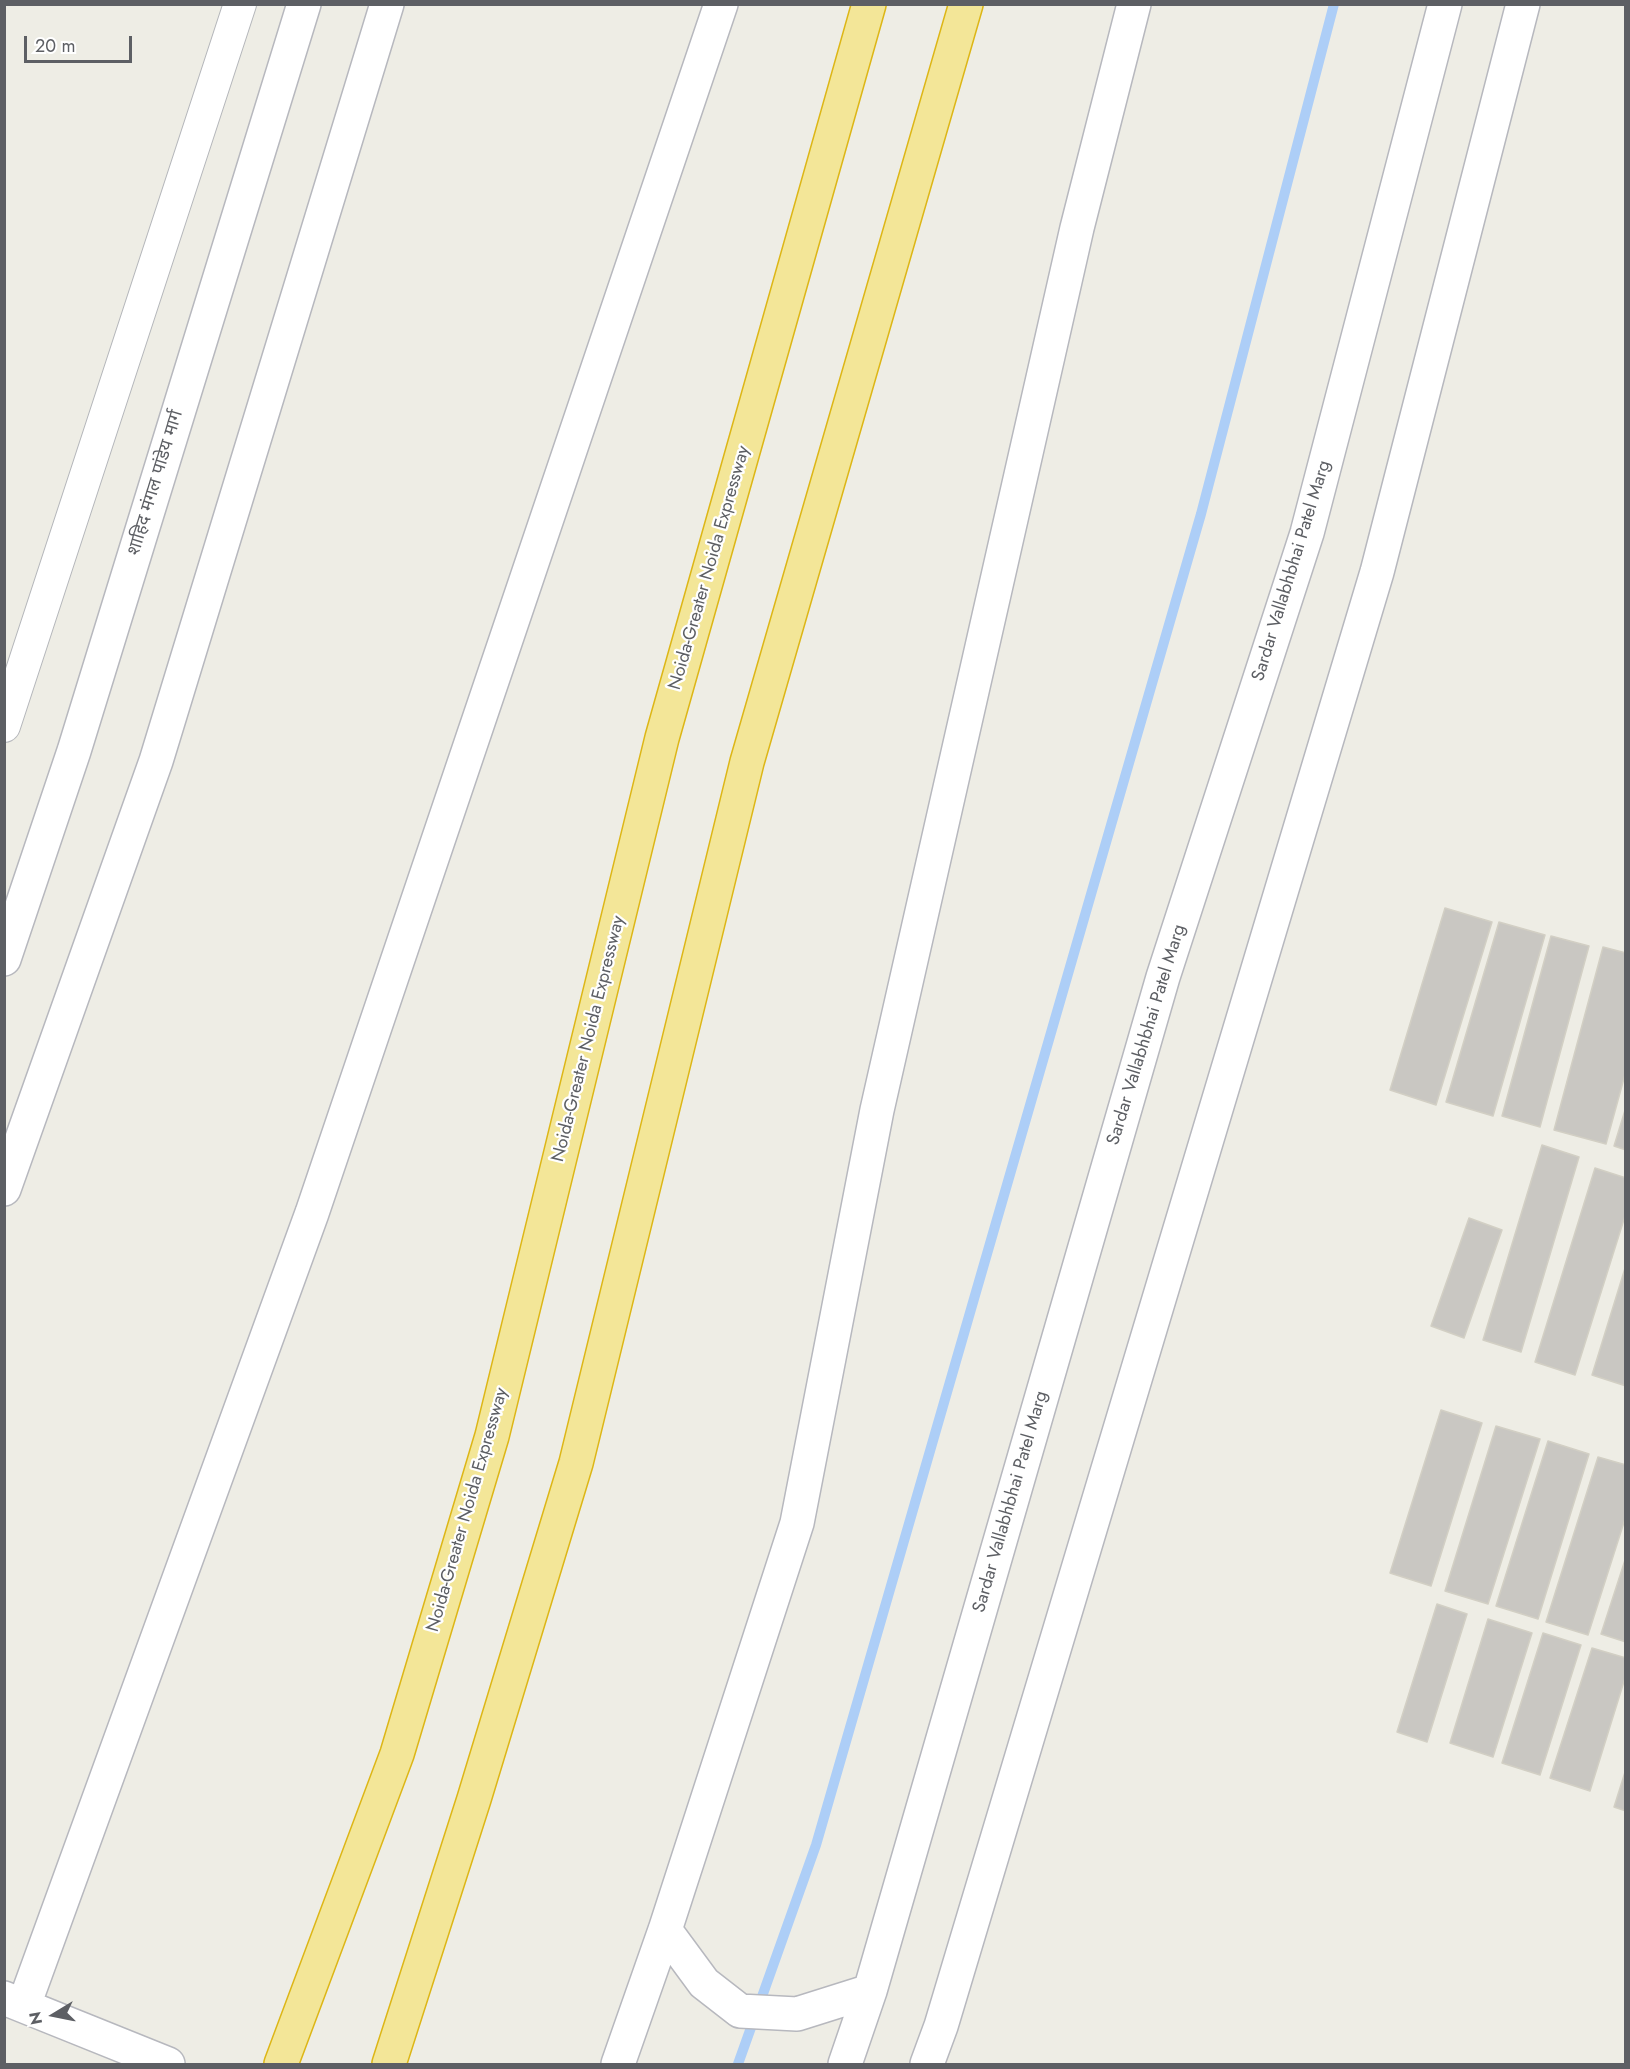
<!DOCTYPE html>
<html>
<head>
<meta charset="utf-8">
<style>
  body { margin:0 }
  #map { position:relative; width:1630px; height:2069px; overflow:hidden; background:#eeede5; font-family:Jost,sans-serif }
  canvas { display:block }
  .frame { position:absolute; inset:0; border:6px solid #5d5f64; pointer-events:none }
  .north { position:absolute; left:24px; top:1985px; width:60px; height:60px; -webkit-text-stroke:4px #fff; paint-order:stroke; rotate:260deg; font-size:16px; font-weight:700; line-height:24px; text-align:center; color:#5d5f64 }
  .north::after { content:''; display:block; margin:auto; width:21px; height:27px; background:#5d5f64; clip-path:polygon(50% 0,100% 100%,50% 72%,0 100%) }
  .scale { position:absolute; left:24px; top:36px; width:108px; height:27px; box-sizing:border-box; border:3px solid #5d5f64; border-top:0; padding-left:8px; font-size:18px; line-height:21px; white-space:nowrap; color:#5d5f64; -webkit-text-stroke:4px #fff; paint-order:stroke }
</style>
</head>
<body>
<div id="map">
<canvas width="1630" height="2069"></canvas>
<div class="frame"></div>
<div class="north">N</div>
<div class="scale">20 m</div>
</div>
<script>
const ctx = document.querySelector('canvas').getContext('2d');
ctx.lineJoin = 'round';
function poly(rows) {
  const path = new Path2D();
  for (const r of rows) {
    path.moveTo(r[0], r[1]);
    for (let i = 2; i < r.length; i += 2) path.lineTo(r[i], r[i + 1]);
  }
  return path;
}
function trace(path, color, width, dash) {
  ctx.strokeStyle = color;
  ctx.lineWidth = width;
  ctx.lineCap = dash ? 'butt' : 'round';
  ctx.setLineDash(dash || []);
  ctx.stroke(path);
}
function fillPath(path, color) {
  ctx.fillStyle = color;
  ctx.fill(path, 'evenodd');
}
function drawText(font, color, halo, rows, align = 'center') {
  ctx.font = font + ' Jost,"Noto Sans Devanagari",sans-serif';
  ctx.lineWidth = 4.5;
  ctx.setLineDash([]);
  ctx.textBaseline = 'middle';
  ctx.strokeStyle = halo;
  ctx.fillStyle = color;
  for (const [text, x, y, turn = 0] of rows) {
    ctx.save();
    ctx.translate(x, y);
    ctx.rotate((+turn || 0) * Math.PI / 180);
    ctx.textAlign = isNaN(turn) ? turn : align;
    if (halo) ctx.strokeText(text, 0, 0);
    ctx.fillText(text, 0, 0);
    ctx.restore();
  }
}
trace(poly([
  [738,2064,816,1845,1201,514,1334,4]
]), '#adcef7', 10);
const building = poly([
  [1445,908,1492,922,1436,1105,1390,1090,1445,908],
  [1499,922,1545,935,1493,1116,1446,1102,1499,922],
  [1551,936,1589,946,1540,1127,1502,1116,1551,936],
  [1603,947,1626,953,1626,1071,1606,1144,1554,1130,1603,947],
  [1626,1107,1626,1150,1614,1146,1626,1107],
  [1542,1145,1579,1157,1521,1352,1483,1340,1542,1145],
  [1595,1168,1626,1178,1626,1213,1575,1375,1535,1362,1595,1168],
  [1469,1218,1502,1230,1464,1338,1431,1326,1469,1218],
  [1626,1265,1626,1386,1592,1375,1626,1265],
  [1441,1410,1482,1423,1431,1586,1390,1573,1441,1410],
  [1496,1426,1540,1439,1488,1604,1445,1591,1496,1426],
  [1548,1441,1589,1454,1538,1619,1496,1606,1548,1441],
  [1598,1457,1626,1465,1626,1516,1588,1635,1546,1622,1598,1457],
  [1626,1557,1626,1642,1601,1634,1626,1557],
  [1437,1604,1467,1614,1427,1742,1397,1732,1437,1604],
  [1488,1619,1532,1633,1493,1757,1450,1743,1488,1619],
  [1543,1633,1581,1645,1540,1775,1502,1763,1543,1633],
  [1592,1648,1626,1658,1626,1675,1590,1791,1550,1778,1592,1648],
  [1626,1769,1626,1811,1614,1807,1626,1769]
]);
fillPath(building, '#c9c7c2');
trace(building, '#d2cfc4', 1.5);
const street = poly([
  [4,726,240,4]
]);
const secondary = poly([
  [4,959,74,751,304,4],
  [4,1189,156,761,387,4],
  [665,1930,704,1983,740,2011,797,2014,870,1991],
  [4,1998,168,2064],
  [24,2005,312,1213,721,4],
  [618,2064,665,1930,797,1523,877,1110,1077,228,1134,4],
  [845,2064,870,1991,1163,977,1307,533,1445,4],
  [927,2064,941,2026,1377,572,1523,4]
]);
const highway = poly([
  [281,2064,397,1754,492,1436,662,738,869,4],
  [389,2064,474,1799,576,1463,747,762,966,4]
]);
trace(street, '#b5b7bb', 34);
trace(secondary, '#b7b8be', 36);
trace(highway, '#ddb616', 36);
trace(street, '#fff', 32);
trace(secondary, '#fff', 33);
trace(highway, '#f3e698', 33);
drawText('18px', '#5d5f64', '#fff', [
  ["शाहिद मंगल पांडेय मार्ग",156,483,-73],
  ["Noida-Greater Noida Expressway",710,568,-74],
  ["Sardar Vallabhbhai Patel Marg",1292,571,-73],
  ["Sardar Vallabhbhai Patel Marg",1147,1035,-73],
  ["Noida-Greater Noida Expressway",589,1039,-76],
  ["Sardar Vallabhbhai Patel Marg",1011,1502,-74],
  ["Noida-Greater Noida Expressway",468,1510,-74]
]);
</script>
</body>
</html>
